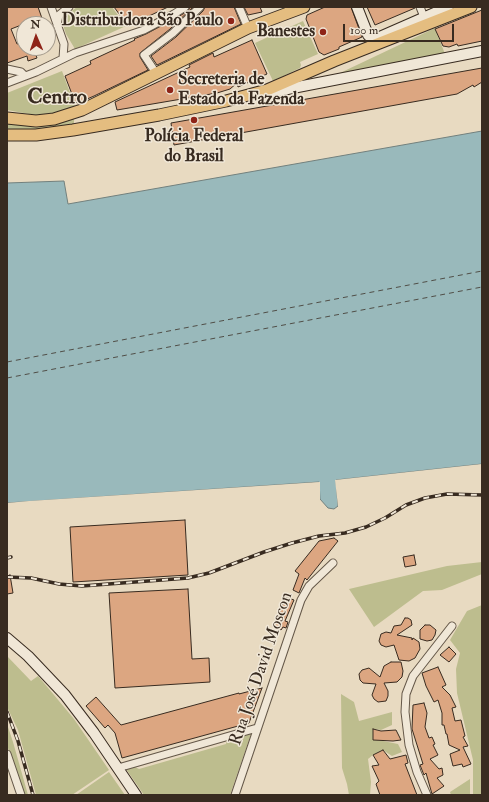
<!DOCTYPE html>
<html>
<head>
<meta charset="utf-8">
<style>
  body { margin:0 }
  #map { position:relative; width:489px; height:802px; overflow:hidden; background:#e8dac1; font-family:"IM FELL Double Pica",serif }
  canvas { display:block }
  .frame { position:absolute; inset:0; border:8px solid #382b20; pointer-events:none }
  .north { position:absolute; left:16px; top:16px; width:40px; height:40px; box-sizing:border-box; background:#f0e7d7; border:1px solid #a69c8e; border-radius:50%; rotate:358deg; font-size:11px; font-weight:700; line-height:16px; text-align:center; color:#382b20 }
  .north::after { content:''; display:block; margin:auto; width:14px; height:18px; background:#8f2418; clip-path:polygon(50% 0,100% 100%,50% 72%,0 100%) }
  .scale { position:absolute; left:343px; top:24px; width:111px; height:18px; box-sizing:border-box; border:2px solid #382b20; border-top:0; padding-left:5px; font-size:12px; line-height:14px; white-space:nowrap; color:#382b20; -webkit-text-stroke:3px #f0e7d7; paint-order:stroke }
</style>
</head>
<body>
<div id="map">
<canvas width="489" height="802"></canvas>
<div class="frame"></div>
<div class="north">N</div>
<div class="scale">100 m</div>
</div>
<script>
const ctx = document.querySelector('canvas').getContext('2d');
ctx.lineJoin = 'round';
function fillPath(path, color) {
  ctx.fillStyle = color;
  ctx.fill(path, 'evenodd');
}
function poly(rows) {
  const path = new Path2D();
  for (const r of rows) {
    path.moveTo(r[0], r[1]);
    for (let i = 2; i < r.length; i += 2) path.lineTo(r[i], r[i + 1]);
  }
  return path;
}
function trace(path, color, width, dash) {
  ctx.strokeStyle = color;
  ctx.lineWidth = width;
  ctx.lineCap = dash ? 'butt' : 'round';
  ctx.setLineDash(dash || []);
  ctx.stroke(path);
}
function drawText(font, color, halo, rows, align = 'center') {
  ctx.font = font + ' "IM FELL Double Pica",serif';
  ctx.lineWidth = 3;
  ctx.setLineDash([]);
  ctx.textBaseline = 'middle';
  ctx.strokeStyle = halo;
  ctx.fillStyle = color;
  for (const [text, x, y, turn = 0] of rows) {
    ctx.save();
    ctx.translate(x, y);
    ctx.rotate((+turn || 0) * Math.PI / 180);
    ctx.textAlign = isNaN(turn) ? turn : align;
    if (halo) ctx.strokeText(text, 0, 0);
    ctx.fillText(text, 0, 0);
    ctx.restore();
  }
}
fillPath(poly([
  [77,7,112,7,126,26,75,49,66,34,61,19],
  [303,21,318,54,300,62,301,65,300,68,273,81,255,43],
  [435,28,445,54,342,77,340,73],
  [62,71,75,106,53,114,40,116,7,110,7,93],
  [74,119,74,127,55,130,7,131,7,123,49,125],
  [482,562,482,574,442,590,423,591,374,627,349,589,447,566],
  [482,605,482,795,473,795,473,760,457,693,456,669,460,653,450,640,467,611],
  [7,656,31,681,38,676,49,689,74,719,109,770,72,795,36,795,18,730,7,707],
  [341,694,354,702,359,721,392,712,392,725,381,730,374,729,373,739,398,744,402,752,392,756,383,750,373,755,368,759,371,782,370,795,349,795,347,784,342,768],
  [7,724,13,742,28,795,24,795,13,759,7,746],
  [249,733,251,734,230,795,144,795,126,769,131,765,139,769,226,744,227,739],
  [109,772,125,795,76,795],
  [470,779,470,795,451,795,450,792]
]), '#bdbd8e');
const water = poly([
  [482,131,482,464,336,480,338,506,334,509,328,508,320,499,319,482,7,503,7,183,64,181,68,204,482,131]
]);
fillPath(water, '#99b9bb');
trace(water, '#72807d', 1);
fillPath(poly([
  [482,464,482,466,338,482,340,506,338,506,335,480],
  [320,482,320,502,318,499,318,485,7,505,7,503,29,501]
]), '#e8dac1');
trace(poly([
  [7,362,482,271],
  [7,378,482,287]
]), '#504e47', 1, [5, 4]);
const building = poly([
  [7,7,38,7,44,24,24,24,11,29,17,44,24,42,24,48,48,48,35,53,37,58,28,61,27,56,7,63,7,7],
  [114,7,168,7,128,26,114,7],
  [190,7,193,7,170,29,140,53,140,57,148,70,94,96,78,103,75,102,65,76,91,64,90,61,135,40,134,39,146,34,176,18,188,11,190,7],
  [205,7,234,7,241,24,157,65,151,56,176,37,203,11,205,7],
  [244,7,260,7,262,12,248,15,244,7],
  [325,7,351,7,362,37,339,47,339,49,324,55,319,52,306,19,307,15,325,7],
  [367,7,415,7,415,8,375,25,367,7],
  [482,10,482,41,458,46,457,44,449,47,443,46,435,29,482,10],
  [252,40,267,74,238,87,237,83,230,89,217,93,117,110,115,102,190,67,189,65,213,53,214,57,252,40],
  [482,68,482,82,474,87,473,85,457,94,174,145,171,123,482,68],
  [185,520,188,575,73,582,70,527,185,520],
  [334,538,338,541,307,580,305,578,299,593,293,590,299,574,295,571,319,541,334,538],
  [414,555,416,565,405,567,403,557,414,555],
  [10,575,13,593,7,594,7,576,10,575],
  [188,589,192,659,209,658,210,682,115,688,109,593,188,589],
  [286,597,294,600,285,621,288,622,286,628,283,627,281,630,273,627,286,597],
  [405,618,408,618,411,620,412,625,397,635,412,638,412,640,413,638,419,642,420,649,415,658,409,661,399,660,394,645,386,647,381,645,379,641,381,634,386,632,391,633,394,626,401,625,405,618],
  [425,625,430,625,436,630,435,635,432,640,427,641,420,639,420,630,425,625],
  [449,647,456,654,449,662,440,655,449,647],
  [391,662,401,662,403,671,402,677,397,682,384,683,388,691,388,696,386,701,378,702,374,699,372,695,376,684,363,683,360,680,359,674,362,670,369,668,380,677,384,666,391,662],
  [438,667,446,685,442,687,450,695,456,707,452,708,455,721,461,720,465,736,463,737,468,746,463,747,471,764,463,767,462,764,453,766,450,754,460,750,449,745,447,734,446,734,444,725,442,725,442,713,438,700,434,702,426,686,422,673,438,667],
  [262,688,249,723,122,758,115,733,108,725,105,728,86,706,96,697,121,725,239,693,239,694,262,688],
  [424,703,427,713,425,727,429,738,432,737,435,744,433,745,438,755,430,759,439,769,442,768,443,775,437,778,444,786,432,794,426,773,424,775,420,765,423,764,412,729,413,705,424,703],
  [373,729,381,731,396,730,401,740,393,741,373,740,373,729],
  [383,750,390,759,406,755,408,763,405,764,417,795,380,795,376,784,379,781,372,766,379,765,373,755,383,750]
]);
fillPath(building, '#dca681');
trace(building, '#382b20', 1);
const street = poly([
  [51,7,64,44,63,58],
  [239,7,248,28],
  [420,7,424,17],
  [57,25,59,15,69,7],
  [7,69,21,72,25,76],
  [156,73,144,55,173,33,200,7],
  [7,83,36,72,75,53,144,30,174,14,185,7],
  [7,754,21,795],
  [118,768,257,728],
  [235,795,301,600,309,586,333,563],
  [427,795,417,772,409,745,405,712,406,694,413,676,452,626]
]);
const secondary = poly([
  [357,7,368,35,371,38,375,39,448,7],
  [267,93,482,51],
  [7,638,28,656,65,695,94,733,136,795]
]);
const primary = poly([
  [7,118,36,121,54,119,82,110,248,28,304,7],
  [7,135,36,135,73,130,159,115,226,101,267,90,334,61,471,7]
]);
trace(street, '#645748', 9);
trace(secondary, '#382b20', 12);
trace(primary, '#382b20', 13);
trace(street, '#f0e7d7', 7);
trace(secondary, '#f0e7d7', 10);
trace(primary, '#e4bd80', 11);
const rail = poly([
  [7,558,11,557],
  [7,577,31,578,59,584,82,586,188,578,209,573,264,552,292,543,319,536,345,533,366,527,385,518,406,505,425,498,447,494,482,495],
  [7,712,18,741,33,795]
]);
trace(rail, '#382b20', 3.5);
trace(rail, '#f0e7d7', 2, [6]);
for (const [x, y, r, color] of [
  [231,21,4,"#8f2418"],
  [323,32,4,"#8f2418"],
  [170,90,4,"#8f2418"],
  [194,120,4,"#8f2418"]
]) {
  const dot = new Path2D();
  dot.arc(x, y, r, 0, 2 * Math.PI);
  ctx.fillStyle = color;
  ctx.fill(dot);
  trace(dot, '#f0e7d7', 1.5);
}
drawText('bold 17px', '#382b20', '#f0e7d7', [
  ["Distribuidora São Paulo",223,21],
  ["Banestes",315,32],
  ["Secreteria de",178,80,"left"],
  ["Estado da Fazenda",178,100,"left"],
  ["Polícia Federal",194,137,"center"],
  ["do Brasil",194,157,"center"]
], 'right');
drawText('17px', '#382b20', '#f0e7d7', [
  ["Rua José David Moscon",262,669,-71]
]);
drawText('bold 21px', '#382b20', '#f0e7d7', [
  ["Centro",57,98]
]);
</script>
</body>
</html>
